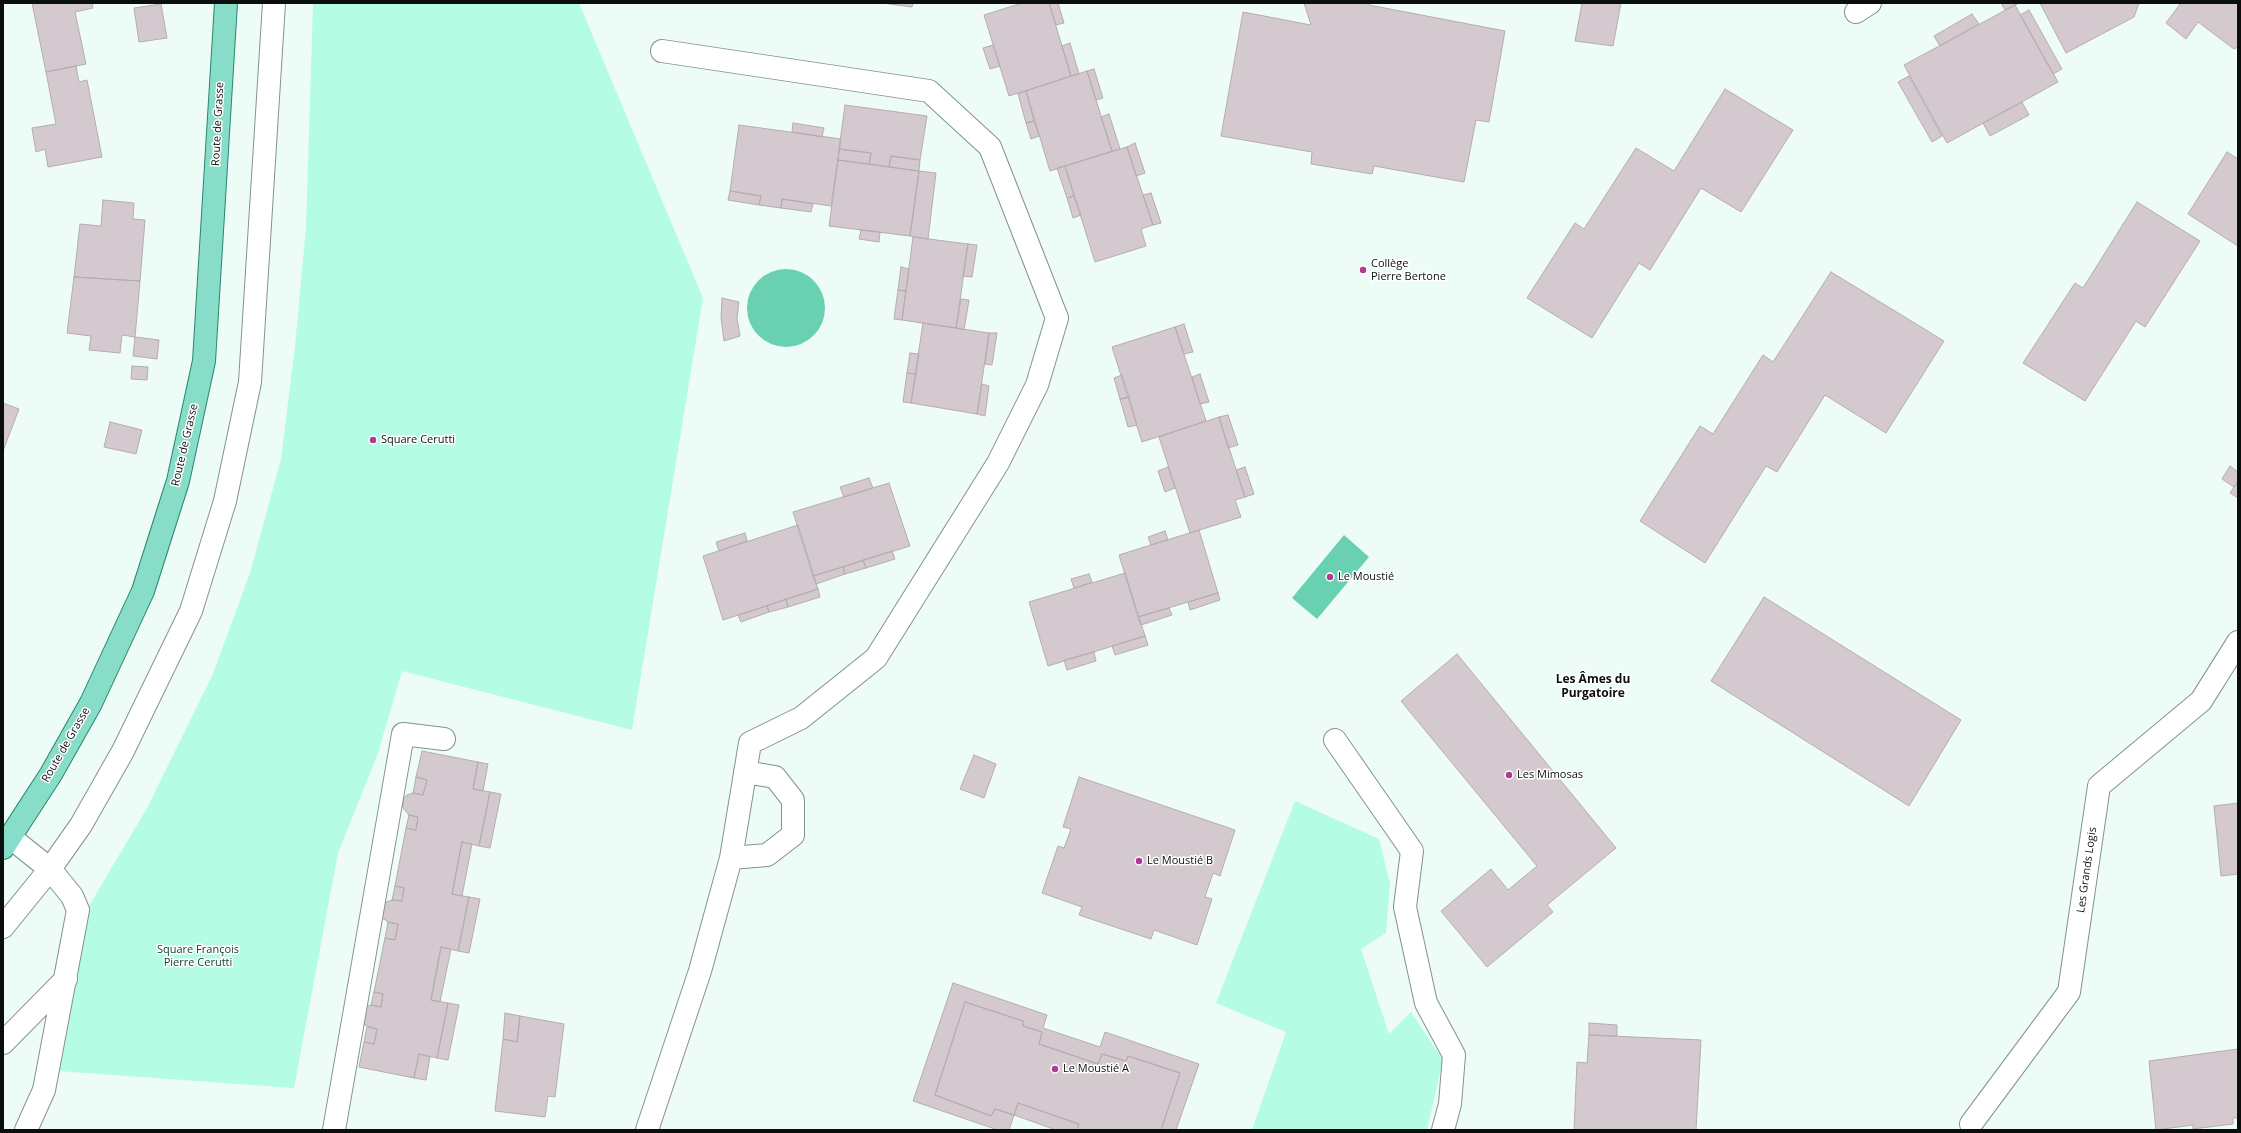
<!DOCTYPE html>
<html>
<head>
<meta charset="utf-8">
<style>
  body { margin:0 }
  #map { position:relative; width:2241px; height:1133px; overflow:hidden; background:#edfcf6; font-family:"Open Sans",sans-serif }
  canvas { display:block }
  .frame { position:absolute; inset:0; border:4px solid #0a0f0d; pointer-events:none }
</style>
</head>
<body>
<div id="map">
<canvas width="2241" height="1133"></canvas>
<div class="frame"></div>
</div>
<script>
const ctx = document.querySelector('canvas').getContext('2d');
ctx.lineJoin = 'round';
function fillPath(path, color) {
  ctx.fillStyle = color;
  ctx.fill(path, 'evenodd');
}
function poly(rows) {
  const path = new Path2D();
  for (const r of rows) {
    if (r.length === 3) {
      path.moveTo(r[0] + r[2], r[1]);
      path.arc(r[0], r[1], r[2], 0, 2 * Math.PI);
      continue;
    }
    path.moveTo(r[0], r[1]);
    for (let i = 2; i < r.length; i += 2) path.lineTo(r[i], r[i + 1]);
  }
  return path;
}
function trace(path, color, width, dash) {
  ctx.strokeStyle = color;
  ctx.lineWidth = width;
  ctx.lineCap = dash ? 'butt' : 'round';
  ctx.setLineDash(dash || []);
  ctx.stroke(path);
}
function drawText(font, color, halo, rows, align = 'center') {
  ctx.font = font + ' "Open Sans",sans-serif';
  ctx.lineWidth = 3;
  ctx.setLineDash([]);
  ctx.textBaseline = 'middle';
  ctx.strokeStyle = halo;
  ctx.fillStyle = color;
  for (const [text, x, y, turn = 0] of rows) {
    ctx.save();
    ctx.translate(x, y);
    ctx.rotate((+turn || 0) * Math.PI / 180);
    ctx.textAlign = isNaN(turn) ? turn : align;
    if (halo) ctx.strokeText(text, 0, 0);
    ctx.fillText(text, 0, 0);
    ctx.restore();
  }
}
fillPath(poly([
  [313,3,579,3,703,298,632,730,402,671,378,753,338,853,294,1088,58,1071,69,1023,82,927,89,906,147,808,212,676,250,573,281,459,295,346,306,227],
  [1295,801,1379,839,1390,884,1386,933,1361,949,1389,1034,1411,1012,1443,1060,1427,1130,1252,1130,1286,1032,1216,1003]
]), '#b5fce4');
fillPath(poly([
  [786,308,39],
  [1344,535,1369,557,1317,619,1292,598]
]), '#69d1b2');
const building = poly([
  [32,3,92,3,93,8,75,12,86,64,46,72,32,3],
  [882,3,913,3,912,7,882,3],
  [1022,3,1049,3,1071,76,1009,96,984,15,1022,3],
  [1049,3,1058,3,1064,23,1056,25,1049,3],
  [1304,3,1368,3,1369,5,1505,31,1489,122,1476,120,1464,182,1374,166,1372,174,1311,164,1312,152,1221,136,1243,12,1311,25,1304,3],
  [1582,3,1621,3,1613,46,1575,41,1582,3],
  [2001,3,2019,3,2005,10,2001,3],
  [2040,3,2139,3,2134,17,2066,53,2040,3],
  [2178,3,2238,3,2238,47,2234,49,2198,22,2186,39,2166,23,2180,4,2178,3],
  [161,4,167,38,139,42,134,8,161,4],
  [2015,5,2058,82,1947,143,1904,65,2015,5],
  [2029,10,2062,69,2053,74,2020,15,2029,10],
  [1972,14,1979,24,1940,46,1934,36,1972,14],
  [1070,43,1079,74,1071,76,1062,46,1070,43],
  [993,45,1000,66,990,69,983,48,993,45],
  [76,66,79,82,87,80,102,157,48,167,45,149,36,152,32,128,56,124,46,72,76,66],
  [1094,69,1103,98,1096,100,1087,71,1094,69],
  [1087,71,1112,151,1050,171,1026,91,1087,71],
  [1909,76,1942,136,1932,142,1898,82,1909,76],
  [1725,89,1793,130,1741,212,1701,188,1650,270,1639,263,1592,338,1527,298,1575,223,1584,229,1636,148,1674,171,1725,89],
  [1026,91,1034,121,1026,123,1018,94,1026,91],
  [2022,102,2029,115,1990,136,1983,123,2022,102],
  [845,105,927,116,920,160,891,156,889,167,869,164,871,153,839,149,845,105],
  [1109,114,1120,149,1112,151,1101,117,1109,114],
  [1034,121,1039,136,1031,139,1026,123,1034,121],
  [793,123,824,128,822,137,792,132,793,123],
  [739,125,841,139,831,206,782,199,781,208,759,205,761,196,730,191,739,125],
  [1135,143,1145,173,1136,176,1127,147,1135,143],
  [1127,147,1153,225,1141,229,1146,246,1095,262,1065,166,1127,147],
  [839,149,871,153,869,164,838,160,839,149],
  [2227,152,2238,159,2238,246,2188,214,2227,152],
  [891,156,920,160,919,171,889,167,891,156],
  [838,160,919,171,910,236,829,226,838,160],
  [1065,166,1074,196,1067,198,1057,168,1065,166],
  [919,171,936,173,928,239,910,236,919,171],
  [730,191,761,196,759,205,728,200,730,191],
  [1151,193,1161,223,1153,225,1143,195,1151,193],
  [1074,196,1081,215,1073,218,1067,198,1074,196],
  [782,199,813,204,811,212,781,208,782,199],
  [103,200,134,203,133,219,145,220,140,281,74,277,80,224,101,226,103,200],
  [2137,202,2200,241,2145,327,2136,321,2085,401,2023,363,2075,283,2083,288,2137,202],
  [861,230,880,232,879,242,859,239,861,230],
  [913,237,968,244,956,328,902,320,913,237],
  [968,244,977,245,972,277,963,276,968,244],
  [901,267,909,269,906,291,898,290,901,267],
  [1831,272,1944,341,1886,433,1825,395,1777,472,1766,466,1705,563,1640,521,1700,426,1713,434,1763,355,1773,362,1831,272],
  [74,277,140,281,135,337,122,335,120,353,89,350,91,336,67,333,74,277],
  [898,290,906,291,902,320,894,319,898,290],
  [722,298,739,302,737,318,740,336,724,341,721,318,722,298],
  [961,299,969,300,964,330,956,328,961,299],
  [923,323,989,333,977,414,911,403,923,323],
  [1184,324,1193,352,1184,354,1175,327,1184,324],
  [1175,327,1206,421,1142,442,1112,347,1175,327],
  [989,333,997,333,992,365,985,364,989,333],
  [135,337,159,340,157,359,133,356,135,337],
  [910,353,919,354,916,374,907,373,910,353],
  [132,366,148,367,147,380,131,379,132,366],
  [907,373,916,374,911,403,903,402,907,373],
  [1200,374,1209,402,1200,404,1192,377,1200,374],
  [1122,375,1129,397,1120,399,1114,378,1122,375],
  [982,384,989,386,985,416,977,414,982,384],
  [1129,397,1137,425,1128,427,1120,399,1129,397],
  [3,403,19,409,3,451,3,403],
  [1228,415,1238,445,1228,448,1219,417,1228,415],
  [1219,417,1245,497,1235,500,1241,517,1190,533,1159,437,1219,417],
  [110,422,142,430,136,454,104,447,110,422],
  [2230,466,2238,472,2238,481,2234,487,2222,479,2230,466],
  [1168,467,1175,488,1165,492,1158,471,1168,467],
  [1245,467,1254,494,1245,497,1236,470,1245,467],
  [869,478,873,488,844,497,840,487,869,478],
  [2238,481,2238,498,2230,493,2238,481],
  [889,483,910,546,813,576,793,512,889,483],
  [798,525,818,589,723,620,703,556,798,525],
  [1199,530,1218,593,1138,617,1119,555,1199,530],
  [1165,531,1168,540,1151,545,1148,537,1165,531],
  [745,533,747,541,719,551,716,542,745,533],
  [892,551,895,559,866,568,863,560,892,551],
  [863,560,866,568,845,574,843,567,863,560],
  [843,567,845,574,816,584,813,576,843,567],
  [1125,573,1145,636,1048,666,1029,602,1125,573],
  [1089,574,1092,582,1074,588,1071,579,1089,574],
  [818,589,820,597,788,607,786,599,818,589],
  [1218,593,1220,600,1190,610,1188,602,1218,593],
  [1764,597,1961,720,1909,806,1711,681,1764,597],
  [786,599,788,607,769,612,767,606,786,599],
  [767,606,769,612,741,622,738,615,767,606],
  [1169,608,1172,615,1141,625,1138,617,1169,608],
  [1145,636,1148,645,1115,655,1112,646,1145,636],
  [1094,652,1096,661,1067,670,1064,660,1094,652],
  [1457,654,1616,848,1547,905,1553,912,1487,967,1441,911,1491,869,1508,890,1537,866,1401,701,1457,654],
  [422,751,478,762,473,789,490,792,479,846,462,842,452,894,469,897,458,951,441,947,431,1000,448,1003,437,1058,419,1054,414,1078,359,1067,364,1042,374,1044,377,1029,362,1024,364,1007,371,1005,381,1007,383,994,374,992,385,938,395,940,398,924,388,922,381,917,384,903,392,900,402,901,404,888,395,886,406,828,416,830,418,817,409,815,403,808,403,799,407,795,413,793,423,795,427,780,416,777,422,751],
  [974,755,996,764,984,798,960,789,974,755],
  [478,762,488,764,483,791,473,789,478,762],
  [416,777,427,780,423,795,413,793,416,777],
  [1079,777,1235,830,1220,876,1213,873,1205,897,1212,899,1197,945,1154,930,1151,939,1079,915,1082,907,1042,893,1058,846,1064,848,1071,829,1063,827,1079,777],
  [490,792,501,794,490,848,479,846,490,792],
  [2238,803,2238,874,2221,876,2214,806,2238,803],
  [409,815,418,817,416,830,406,828,409,815],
  [462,842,472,844,462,896,452,894,462,842],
  [395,886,404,888,402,901,392,900,395,886],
  [469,897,480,899,469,953,458,951,469,897],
  [388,922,398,924,395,940,385,938,388,922],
  [441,947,451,949,440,1002,431,1000,441,947],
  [953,983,1047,1015,1043,1028,1100,1047,1105,1032,1199,1064,1176,1130,1161,1130,1180,1073,1128,1056,1126,1061,1102,1054,1098,1064,1039,1044,1042,1032,1023,1026,1023,1021,965,1002,935,1095,991,1116,995,1109,1014,1115,1009,1130,998,1130,913,1101,953,983],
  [374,992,383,994,381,1007,371,1005,374,992],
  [965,1002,1023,1021,1023,1026,1042,1032,1039,1044,1098,1064,1102,1054,1126,1061,1128,1056,1180,1073,1161,1130,1077,1130,1079,1124,1018,1103,1014,1115,995,1109,991,1116,935,1095,965,1002],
  [448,1003,459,1005,448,1060,437,1058,448,1003],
  [505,1013,520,1016,517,1042,503,1039,505,1013],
  [520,1016,564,1024,555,1097,548,1096,545,1117,495,1111,503,1039,517,1042,520,1016],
  [1589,1023,1617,1025,1617,1036,1589,1035,1589,1023],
  [367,1027,377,1029,374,1044,364,1042,367,1027],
  [1589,1035,1701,1040,1696,1130,1574,1130,1577,1062,1587,1063,1589,1035],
  [2238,1049,2238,1118,2233,1118,2233,1124,2193,1129,2193,1125,2156,1130,2149,1061,2238,1049],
  [419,1054,430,1057,426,1080,414,1078,419,1054],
  [1018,1103,1079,1124,1077,1130,1056,1130,1014,1115,1018,1103]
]);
fillPath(building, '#d5c9d0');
trace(building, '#b7abb2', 1);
const minor = poly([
  [1856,12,1870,3],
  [1335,740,1412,851,1405,907,1426,1003,1454,1055,1450,1104,1443,1130],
  [11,838,50,869,72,896,78,910,44,1090,26,1130],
  [731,858,767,855,793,835,793,800,775,777,745,772],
  [3,927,50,869,81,825,123,751,191,611,225,501,250,382,274,3],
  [3,1043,66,979],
  [1971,1124,2069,992,2099,786,2201,701,2238,642],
  [334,1130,403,734,444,739],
  [647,1130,700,971,731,858,750,743,801,718,876,658,998,463,1037,385,1057,318,990,147,929,91,662,51]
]);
const major = poly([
  [3,848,51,774,91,703,143,591,178,481,204,361,226,3]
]);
trace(minor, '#84928d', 24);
trace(major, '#27876d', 24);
trace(minor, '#fff', 22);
trace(major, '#87ddc7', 22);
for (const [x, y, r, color] of [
  [1363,270,4,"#b13b92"],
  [373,440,4,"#b13b92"],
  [1330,577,4,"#b13b92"],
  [1509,775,4,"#b13b92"],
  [1139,861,4,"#b13b92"],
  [1055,1069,4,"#b13b92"]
]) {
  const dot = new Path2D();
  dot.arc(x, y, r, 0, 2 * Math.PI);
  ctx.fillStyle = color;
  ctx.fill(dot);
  trace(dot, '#fff', 1.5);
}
drawText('11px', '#0a0f0d', '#fff', [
  ["Route de Grasse",218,124,-87],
  ["Route de Grasse",185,445,-77],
  ["Route de Grasse",66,745,-60],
  ["Les Grands Logis",2087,870,-82]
]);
drawText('11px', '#0a0f0d', '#fff', [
  ["Collège",1371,264],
  ["Pierre Bertone",1371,277],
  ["Square Cerutti",381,440],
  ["Le Moustié",1338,577],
  ["Les Mimosas",1517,775],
  ["Le Moustié B",1147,861],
  ["Le Moustié A",1063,1069]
], 'left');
drawText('11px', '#0c3c2f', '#fff', [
  ["Square François",198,950],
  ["Pierre Cerutti",198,963]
]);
drawText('bold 12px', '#0a0f0d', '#fff', [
  ["Les Âmes du",1593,680],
  ["Purgatoire",1593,694]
]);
</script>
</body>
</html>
